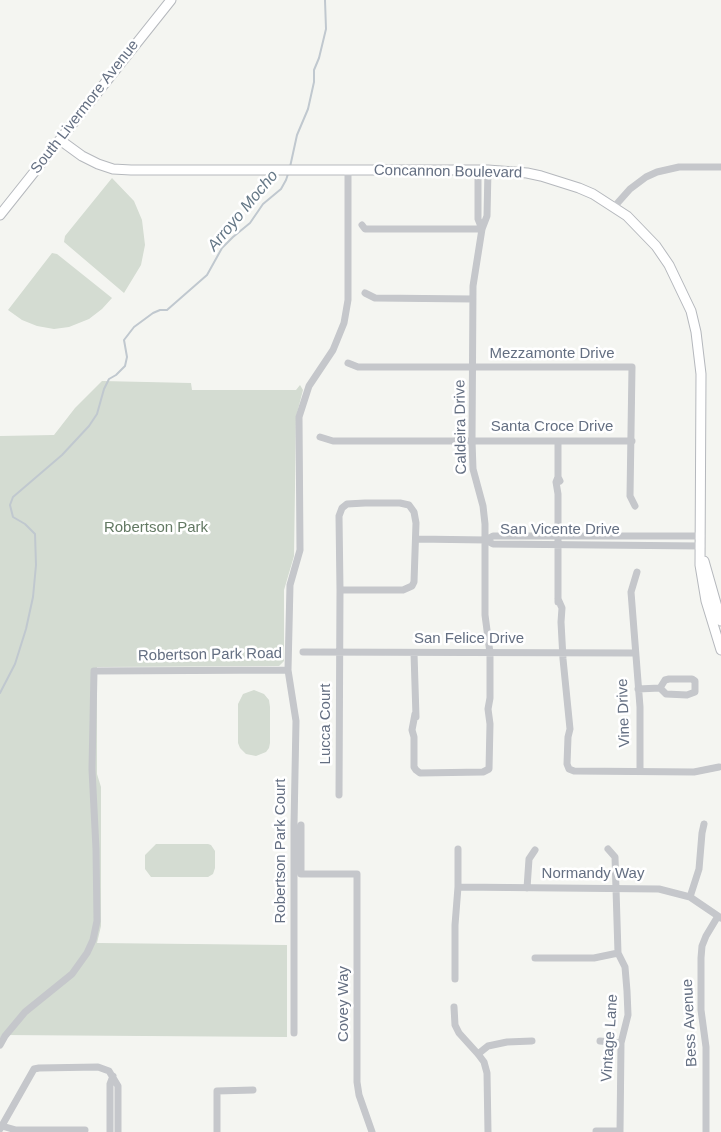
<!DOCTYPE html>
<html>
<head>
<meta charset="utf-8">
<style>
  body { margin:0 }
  canvas { display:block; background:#f4f5f1 }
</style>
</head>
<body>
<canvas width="721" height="1132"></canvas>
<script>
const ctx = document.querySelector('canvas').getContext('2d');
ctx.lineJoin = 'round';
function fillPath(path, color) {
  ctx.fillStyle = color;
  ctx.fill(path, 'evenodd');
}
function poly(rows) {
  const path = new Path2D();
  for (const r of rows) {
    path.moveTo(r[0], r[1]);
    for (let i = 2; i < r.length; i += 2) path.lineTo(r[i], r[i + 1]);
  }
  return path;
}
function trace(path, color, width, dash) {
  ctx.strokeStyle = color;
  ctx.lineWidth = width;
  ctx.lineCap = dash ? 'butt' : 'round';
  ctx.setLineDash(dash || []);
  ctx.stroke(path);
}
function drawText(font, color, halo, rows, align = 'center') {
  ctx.font = font + ' Arial,sans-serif';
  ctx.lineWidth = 5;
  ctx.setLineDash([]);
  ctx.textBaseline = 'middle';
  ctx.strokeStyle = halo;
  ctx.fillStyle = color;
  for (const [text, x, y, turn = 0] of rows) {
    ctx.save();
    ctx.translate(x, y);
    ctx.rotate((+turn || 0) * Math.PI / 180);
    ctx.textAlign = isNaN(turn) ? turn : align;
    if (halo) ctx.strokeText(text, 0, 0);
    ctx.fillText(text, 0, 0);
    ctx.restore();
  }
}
fillPath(poly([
  [112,178,134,201,142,220,145,245,141,265,124,293,64,242,65,236],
  [52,253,57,254,112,298,102,309,89,319,69,327,54,329,37,326,22,320,8,310],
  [102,381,191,383,192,390,296,390,300,385,303,390,296,417,294,556,284,590,284,661,279,666,97,667,97,774,101,787,101,926,97,943,287,945,287,1037,2,1035,0,1038,0,436,54,435,75,408],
  [254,690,264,694,269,700,270,707,270,743,269,748,266,752,256,756,246,754,240,748,238,743,238,704,243,694],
  [156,844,208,844,211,845,215,851,215,868,213,874,208,877,151,877,145,869,145,855]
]), '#d4dcd2');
trace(poly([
  [290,167,297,135,308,109,314,82,314,70,319,58,326,29,325,0],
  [0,693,15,664,26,629,33,597,36,565,35,534,25,524,13,517,10,505,13,497,62,455,89,426,97,414,104,389,109,379,116,375,125,366,127,357,124,340,134,327,153,313,160,310,167,310,207,275,222,248,233,237,250,223,263,204,281,189,286,180,288,174]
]), '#c0c8cf', 2);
const major = poly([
  [60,140,82,156,98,164,113,169,131,170,488,170,527,173,541,176,579,188,593,194,627,216,656,246,669,265,691,311,696,332,701,374,700,565,706,601,721,650],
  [0,215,171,0],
  [704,561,721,621]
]);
trace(major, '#b5b8bd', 11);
trace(poly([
  [478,170,478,219,482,229],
  [614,207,630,189,646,177,657,172,679,167,721,167],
  [362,225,365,229,482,229],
  [365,293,375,298,473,299],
  [348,363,358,367,632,367,630,496,635,506],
  [320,437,333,441,632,441],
  [558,441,558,477,560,481],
  [416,539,486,540,493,544,701,546],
  [486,540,493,536,701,536],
  [637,572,631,592,640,707,640,771],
  [558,599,562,608,561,622,563,659,570,729,568,737,567,764,569,769,574,771,694,772,719,767],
  [558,602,558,494,556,482,558,477],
  [303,652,635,653],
  [414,653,416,717],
  [669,679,692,679,695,681,695,692,687,695,666,694,660,688,665,680,669,679],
  [638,689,660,688],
  [415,714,412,730,414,737,414,767,416,770,420,773,483,772,489,769,490,724,488,709,490,698,490,653,485,615,485,524,483,506,473,469,472,441,473,286,482,229,487,216,488,170],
  [339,795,340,590,403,590,412,586,414,582,416,523,414,512,409,505,400,503,365,503,347,504,342,508,339,516,340,590],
  [301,825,301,874,357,874,357,1082,359,1095,372,1132],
  [608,849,615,857,618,953,625,967,627,991,628,1015,621,1043,620,1132],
  [458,887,659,889,690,897,721,918],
  [527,888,529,859,535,850],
  [690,897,699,869,702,833,704,824],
  [535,958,594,958,618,953],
  [455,979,455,925,458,887,458,849],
  [454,1007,455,1025,459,1033,478,1054,484,1062,487,1073,488,1132],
  [294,1033,294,825,296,721,288,670,290,585,300,550,299,417,309,386,333,350,344,323,348,300,348,170],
  [600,1041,621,1043],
  [0,1045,5,1036,25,1012,72,974,87,953,93,940,97,921,96,849,92,769,94,671,288,670],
  [478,1054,488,1046,507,1042,532,1041],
  [2,1126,16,1130,85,1130],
  [0,1129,34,1069,39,1068,98,1067,109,1071,118,1086,118,1132],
  [596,1131,620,1131],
  [110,1132,110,1084,113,1076],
  [217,1132,217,1091,253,1090],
  [706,1132,706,1047,701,1010,701,958,702,946,706,936,718,916]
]), '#c5c7cb', 7);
trace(major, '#fff', 9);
drawText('15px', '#646f82', '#fff', [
  ["South Livermore Avenue",85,107,-52],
  ["Concannon Boulevard",448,172,1],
  ["Mezzamonte Drive",552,354],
  ["Caldeira Drive",461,427,-91],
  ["Santa Croce Drive",552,427],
  ["San Vicente Drive",560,530],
  ["San Felice Drive",469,639],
  ["Robertson Park Road",210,655,-1],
  ["Vine Drive",624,713,-92],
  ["Lucca Court",326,724,-90],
  ["Robertson Park Court",281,851,-90],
  ["Normandy Way",593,874],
  ["Covey Way",344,1004,-90],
  ["Bess Avenue",690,1023,-93],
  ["Vintage Lane",610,1038,-86]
]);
drawText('15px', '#637963', '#fff', [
  ["Robertson Park",156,528]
]);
drawText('italic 16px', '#647786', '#fff', [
  ["Arroyo Mocho",243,211,-50]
]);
</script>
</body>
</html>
